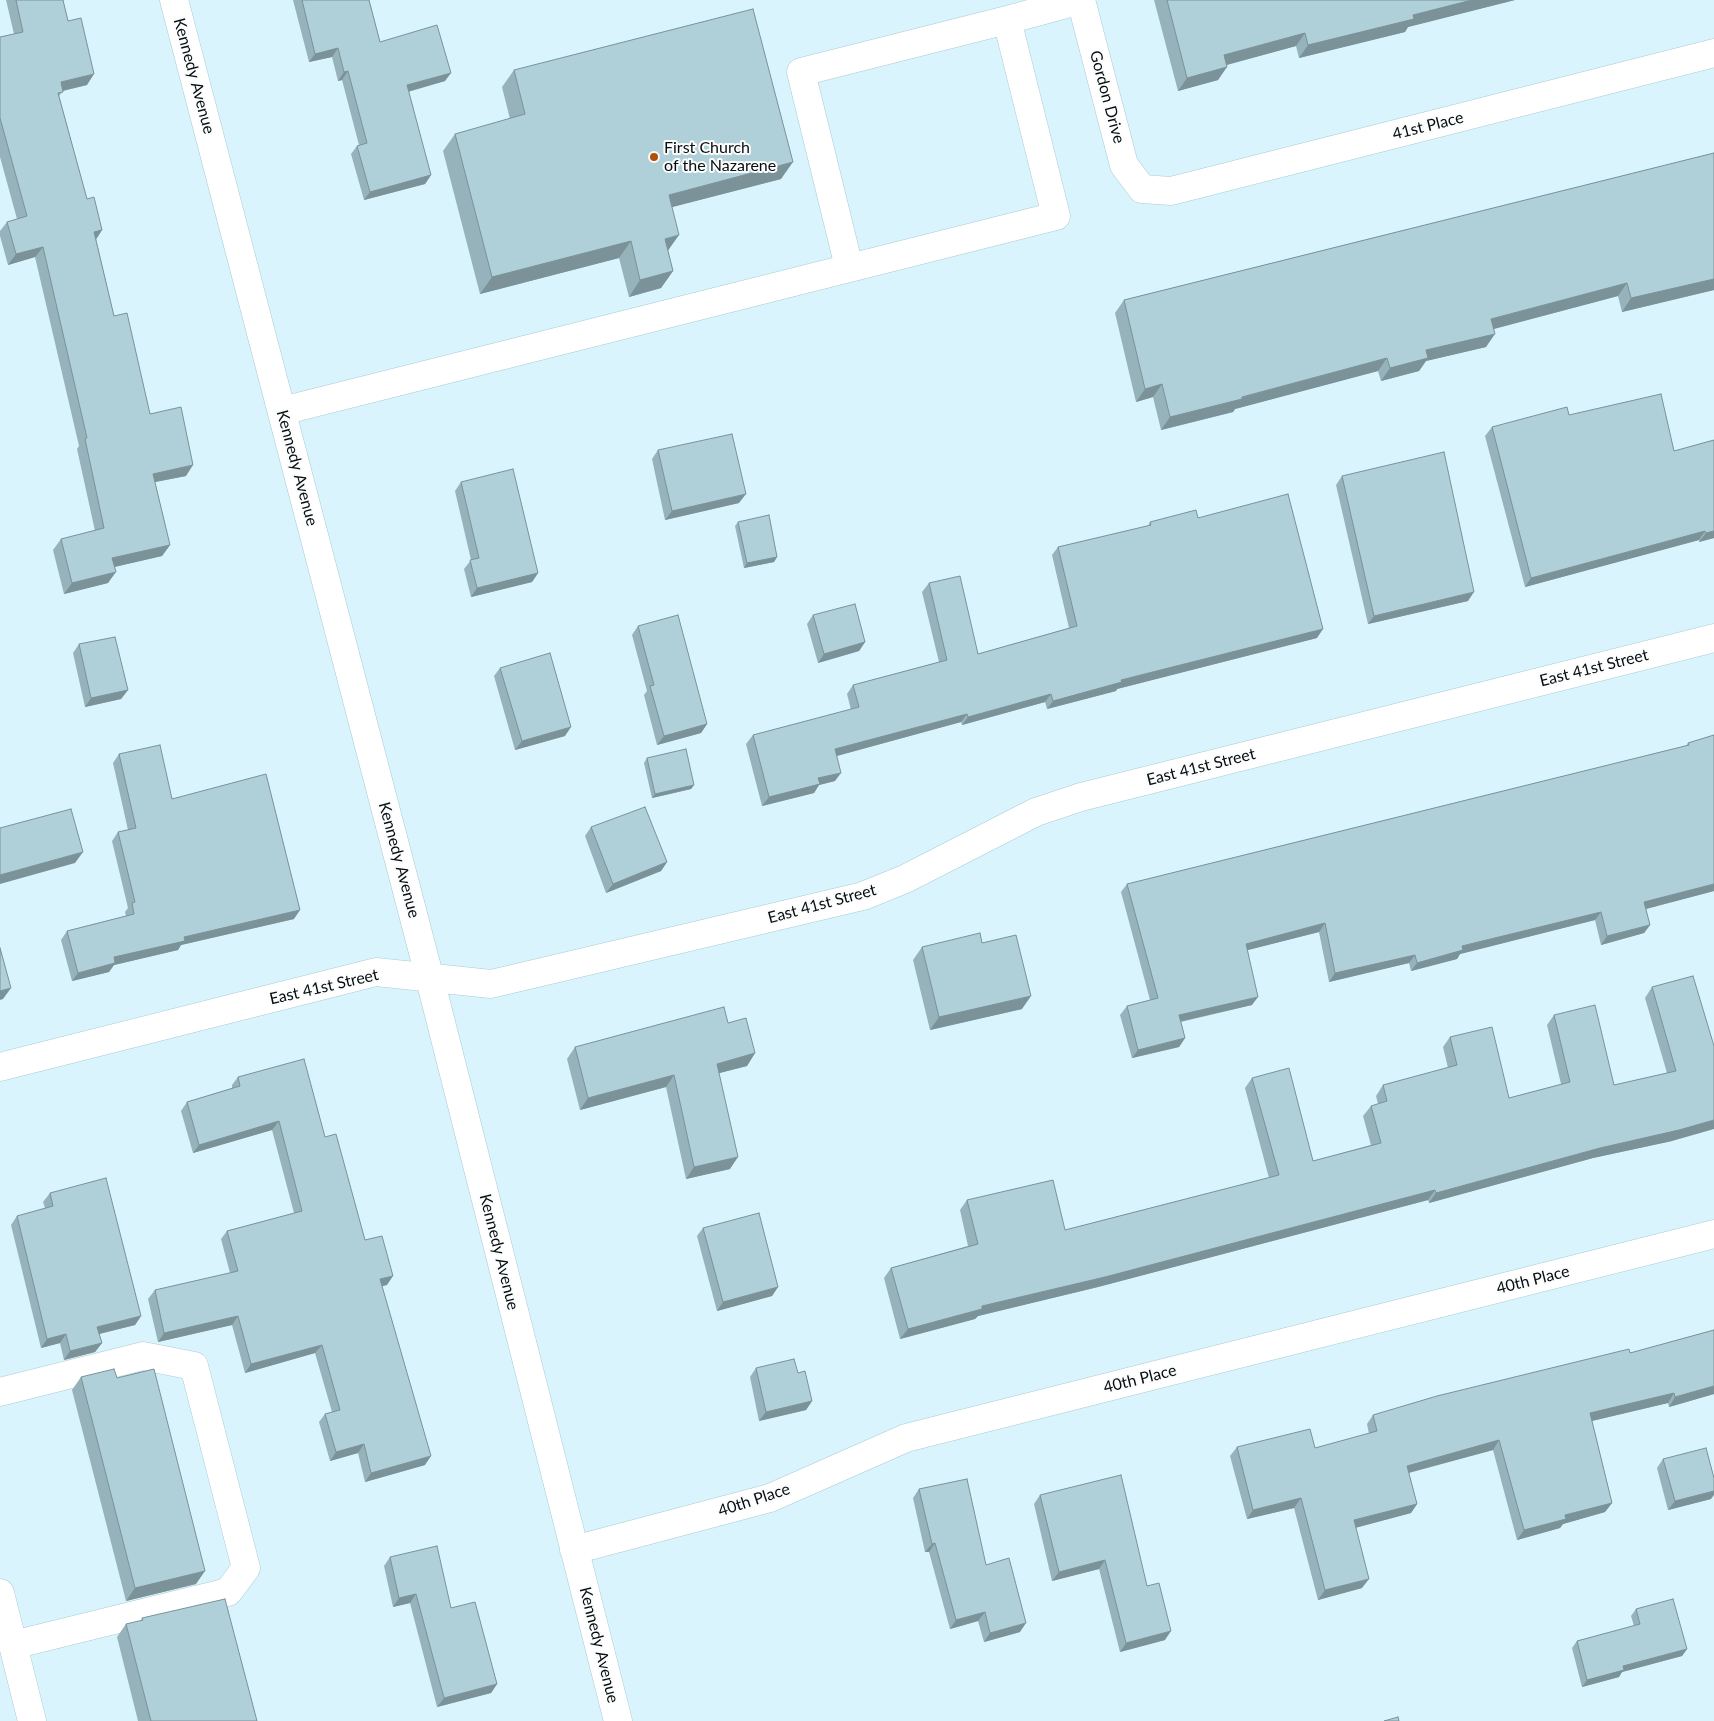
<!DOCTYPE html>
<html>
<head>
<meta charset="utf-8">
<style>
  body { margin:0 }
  canvas { display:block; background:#d9f4fc }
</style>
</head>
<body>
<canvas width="1714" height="1721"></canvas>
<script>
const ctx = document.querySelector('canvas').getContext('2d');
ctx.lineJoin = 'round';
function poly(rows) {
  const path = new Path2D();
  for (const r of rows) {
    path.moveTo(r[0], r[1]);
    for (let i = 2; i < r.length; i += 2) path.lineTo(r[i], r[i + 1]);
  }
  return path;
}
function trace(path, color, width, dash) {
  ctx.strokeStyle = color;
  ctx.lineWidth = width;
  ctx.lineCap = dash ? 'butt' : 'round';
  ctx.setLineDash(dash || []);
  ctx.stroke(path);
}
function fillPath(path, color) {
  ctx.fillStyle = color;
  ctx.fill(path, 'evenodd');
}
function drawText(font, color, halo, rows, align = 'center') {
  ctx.font = font + ' Lato,sans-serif';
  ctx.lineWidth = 4;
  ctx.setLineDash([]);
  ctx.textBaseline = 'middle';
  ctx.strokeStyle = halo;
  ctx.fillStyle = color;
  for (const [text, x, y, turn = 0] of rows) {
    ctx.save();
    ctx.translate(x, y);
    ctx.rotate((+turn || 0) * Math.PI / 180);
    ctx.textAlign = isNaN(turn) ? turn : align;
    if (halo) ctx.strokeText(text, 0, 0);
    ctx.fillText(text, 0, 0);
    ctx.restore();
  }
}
const minor = poly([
  [174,0,430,979,618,1721],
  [1081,0,1124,165,1142,189,1171,191,1714,53],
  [1007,20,1081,0],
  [282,411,1056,216,1007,20,801,72,849,267],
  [0,1067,376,972,491,984,863,896,905,879,1036,812,1081,797,1714,638],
  [0,1392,143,1356,194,1366,246,1568,228,1592,13,1645],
  [574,1550,770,1498,906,1438,1714,1234],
  [0,1593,32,1721]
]);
trace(minor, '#aacbd4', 29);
trace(minor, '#fff', 28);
fillPath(poly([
  [6,0,63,0,68,21,87,85,63,91,59,96,87,199,102,230,96,239,114,316,150,414,186,476,155,482,170,545,162,556,115,567,108,583,64,594,53,550,61,539,95,531,77,449,79,446,35,257,8,265,0,236,0,231,7,222,17,219,0,157,0,37,14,34],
  [293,0,369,0,380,42,445,81,408,91,431,175,425,184,364,200,351,154,357,146,359,145,342,80,338,81,332,57,309,62],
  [1154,0,1515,0,1408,27,1405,32,1299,58,1296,46,1227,65,1218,80,1178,91],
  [514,70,781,179,672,207,668,251,673,271,661,288,629,297,619,258,480,294,443,151,455,134,510,119,502,87],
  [1714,153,1714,290,1622,312,1618,296,1494,329,1486,347,1426,361,1419,371,1381,381,1378,371,1235,409,1233,412,1161,430,1153,397,1136,402,1115,313,1124,300],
  [1569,415,1674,451,1714,440,1714,538,1699,542,1699,540,1525,587,1485,436,1492,427],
  [658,450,739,503,665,520,652,459],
  [1342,476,1468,601,1368,624,1336,485],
  [461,482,538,573,532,582,471,597,464,569,471,560,455,491],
  [1198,518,1317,638,1117,689,1116,691,1047,709,1045,702,962,725,961,722,837,756,835,781,819,785,814,793,762,806,746,744,753,735,851,710,847,694,853,685,939,662,922,592,929,583,978,654,1069,628,1052,555,1058,547,1148,526,1150,522],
  [738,522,777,557,774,562,744,568,735,526],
  [813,615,865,642,859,651,818,663,807,624],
  [638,626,707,724,701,733,657,745,644,695,647,691,632,635],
  [79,644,128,690,121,699,85,707,73,653],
  [500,668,565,736,515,750,494,676],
  [1714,735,1714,891,1646,909,1650,925,1644,933,1601,945,1595,920,1460,954,1457,959,1411,971,1409,963,1329,982,1319,932,1248,950,1252,1005,1181,1022,1185,1038,1179,1047,1132,1058,1120,1015,1127,1006,1150,1000,1121,892,1127,884,1686,746,1688,743],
  [119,754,172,799,294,919,181,945,178,950,114,965,109,972,72,981,61,940,67,931,126,916,125,912,128,908,112,841,118,832,128,830,113,763],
  [647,758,694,785,691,789,652,798,644,763],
  [591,827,667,862,661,871,606,893,585,836],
  [982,943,1022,1009,930,1030,913,960,922,947],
  [1693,976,1672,1141,1593,1158,1429,1203,1428,1200,1098,1287,978,1316,975,1319,900,1339,884,1278,891,1268,968,1246,960,1210,967,1200,1065,1230,1269,1178,1245,1088,1252,1078,1313,1161,1371,1145,1363,1116,1371,1106,1378,1104,1376,1096,1383,1085,1448,1068,1443,1047,1450,1037,1509,1098,1561,1084,1547,1025,1554,1015,1614,1085,1667,1073,1645,998,1652,987],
  [728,1023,755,1053,747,1066,719,1073,730,1169,686,1179,666,1087,580,1110,567,1059,575,1047],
  [238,1077,325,1137,365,1240,387,1285,382,1286,425,1465,365,1482,358,1453,330,1461,319,1422,325,1414,332,1412,315,1353,245,1373,232,1325,158,1342,148,1299,155,1290,230,1273,221,1239,227,1231,294,1213,272,1130,193,1153,181,1111,187,1102,232,1088,232,1085],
  [50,1193,141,1316,135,1325,99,1334,102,1343,95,1352,64,1360,60,1343,41,1348,11,1225,17,1216,45,1208,43,1202],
  [703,1228,778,1287,772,1296,717,1311,697,1236],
  [1714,1330,1714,1394,1669,1407,1668,1403,1592,1421,1612,1503,1605,1512,1563,1524,1560,1528,1517,1540,1493,1450,1409,1473,1417,1504,1411,1513,1355,1528,1362,1588,1318,1600,1294,1508,1247,1519,1230,1456,1237,1447,1315,1448,1369,1434,1367,1424,1373,1415,1630,1353],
  [756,1368,798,1373,812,1401,806,1410,759,1421,750,1377],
  [81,1377,117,1378,196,1584,126,1601,72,1390],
  [1663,1459,1711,1499,1668,1510,1657,1468],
  [919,1489,986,1565,1020,1632,984,1642,978,1621,950,1629,929,1552,925,1552,913,1498],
  [1040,1495,1147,1586,1165,1640,1120,1652,1099,1569,1052,1581,1034,1504],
  [390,1557,451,1608,497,1684,491,1693,437,1707,410,1603,393,1607,384,1566],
  [1636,1609,1687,1649,1682,1656,1622,1672,1619,1677,1582,1687,1572,1648,1577,1641,1634,1626,1631,1616],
  [142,1618,257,1721,138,1721,117,1637,126,1624,141,1621]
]), '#96b3bb');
fillPath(poly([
  [1472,0,1515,0,1408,27,1405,32,1299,58,1308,45,1413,15],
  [1305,33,1296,46,1215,68,1224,55],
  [338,48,332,57,309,62,315,54],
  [1227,67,1218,80,1178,91,1187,78],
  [348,71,342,80,338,81,344,72],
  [451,73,445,81,401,94,407,85],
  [94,74,87,85,53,93,61,82],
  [793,162,781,179,657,211,669,195],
  [431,175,425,184,364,200,370,192],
  [102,230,95,241,94,232],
  [679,235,667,252,665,239],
  [631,241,619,258,480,294,492,277],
  [43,247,35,257,8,265,16,254],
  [673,271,661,288,629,297,640,280],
  [1714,279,1714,290,1622,312,1631,298],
  [1627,283,1618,296,1482,332,1491,319],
  [1495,334,1486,347,1426,361,1419,371,1381,381,1390,368,1426,350],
  [1387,358,1378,371,1235,409,1233,412,1161,430,1170,417],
  [1162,384,1153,397,1136,402,1145,389],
  [193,465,186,476,145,484,153,474],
  [746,494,739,503,665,520,672,511],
  [1705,531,1699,540,1525,587,1531,578],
  [1714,531,1714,538,1699,542,1706,533],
  [170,545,162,556,105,569,112,558],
  [777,557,774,562,744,568,747,563],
  [116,572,108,583,64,594,72,583],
  [538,573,532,582,471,597,477,588],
  [1474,592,1468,601,1368,624,1374,616],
  [1323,629,1317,638,1117,689,1116,691,1047,709,1053,701,1121,680],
  [865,642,859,651,818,663,824,654],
  [128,690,121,699,85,707,91,698],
  [1051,694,1045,702,962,725,968,717],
  [967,714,961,722,829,758,835,749],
  [707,724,701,733,657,745,664,736],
  [571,727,565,736,515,750,522,741],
  [841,773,835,781,819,785,814,793,762,806,769,797,818,778],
  [694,785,691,789,652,798,655,794],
  [83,852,75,863,0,884,0,875],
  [667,862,661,871,606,893,613,884],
  [1714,884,1714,891,1638,911,1644,902],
  [300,910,294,919,181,945,178,950,114,965,109,972,72,981,78,973,114,957,184,937],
  [1601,912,1595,920,1460,954,1457,959,1411,971,1417,963,1462,946],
  [1325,923,1319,932,1240,952,1246,944],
  [1650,925,1644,933,1601,945,1607,936],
  [1415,955,1409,963,1329,982,1335,973],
  [11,988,3,999,0,1000,0,991],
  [1031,996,1022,1009,930,1030,939,1017],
  [1258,997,1252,1005,1173,1023,1179,1015],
  [1185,1038,1179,1047,1132,1058,1138,1050],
  [755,1053,747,1066,708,1076,717,1064],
  [674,1075,666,1087,580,1110,588,1098],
  [1714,1120,1714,1129,1672,1141,1593,1158,1429,1203,1436,1193,1600,1148],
  [279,1121,272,1130,193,1153,199,1145],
  [738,1157,730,1169,686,1179,694,1167],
  [1435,1190,1428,1200,1098,1287,978,1316,975,1319,900,1339,908,1329,982,1306],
  [393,1276,387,1285,374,1288,380,1279],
  [778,1287,772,1296,717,1311,723,1302],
  [141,1316,135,1325,91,1336,97,1327],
  [238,1316,232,1325,158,1342,164,1333],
  [66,1334,60,1343,41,1348,47,1339],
  [102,1343,95,1352,64,1360,70,1351],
  [322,1345,315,1353,245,1373,251,1364],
  [1714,1386,1714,1394,1669,1407,1675,1397],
  [1674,1393,1668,1403,1583,1423,1590,1413],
  [812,1401,806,1410,759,1421,766,1412],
  [1499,1440,1493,1450,1400,1475,1407,1466],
  [364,1444,358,1453,330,1461,336,1452],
  [431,1456,425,1465,365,1482,371,1473],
  [1714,1491,1714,1495,1711,1499,1668,1510,1675,1501],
  [1301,1498,1294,1508,1247,1519,1253,1510],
  [1612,1503,1605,1512,1563,1524,1560,1528,1517,1540,1524,1530,1565,1515],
  [1417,1504,1411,1513,1347,1530,1354,1520],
  [935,1543,929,1552,925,1552,932,1544],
  [1105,1560,1099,1569,1052,1581,1059,1572],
  [205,1571,196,1584,126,1601,135,1588],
  [1369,1579,1362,1588,1318,1600,1325,1590],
  [416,1594,410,1603,393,1607,399,1598],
  [985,1612,978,1621,950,1629,956,1620],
  [1026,1623,1020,1632,984,1642,990,1633],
  [1171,1631,1165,1640,1120,1652,1126,1643],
  [1687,1649,1682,1656,1622,1672,1619,1677,1582,1687,1587,1680,1623,1666],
  [497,1684,491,1693,437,1707,444,1698]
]), '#7a9298');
const building = poly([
  [16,0,63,0,68,21,81,18,94,74,61,82,63,92,58,93,87,199,94,197,102,230,94,232,114,316,127,313,150,414,181,407,193,465,153,474,170,545,112,558,116,572,72,583,61,539,104,528,85,439,87,438,43,247,16,254,7,222,27,216,0,118,0,37,23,32,16,0],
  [302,0,369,0,380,42,437,25,451,73,407,85,431,175,370,192,357,146,367,143,348,71,344,72,338,48,315,54,302,0],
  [1167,0,1472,0,1413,15,1414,19,1308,45,1305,33,1224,55,1227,67,1187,78,1167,0],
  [753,9,793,162,669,195,679,235,665,239,673,271,640,280,631,241,492,277,455,134,525,114,514,70,753,9],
  [1714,153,1714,279,1631,298,1627,283,1491,319,1495,334,1426,350,1428,358,1390,368,1387,358,1242,397,1242,399,1170,417,1162,384,1145,389,1124,300,1714,153],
  [1661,394,1674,451,1714,440,1714,531,1706,533,1705,531,1531,578,1492,427,1567,407,1569,415,1661,394],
  [732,434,746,494,672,511,658,450,732,434],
  [1444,452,1474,592,1374,616,1342,476,1444,452],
  [513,469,538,573,477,588,470,560,479,558,461,482,513,469],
  [1288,494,1323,629,1121,680,1122,682,1053,701,1051,694,968,717,967,714,835,749,841,773,818,778,820,784,769,797,753,735,859,707,853,685,947,660,929,583,960,576,978,654,1077,626,1058,547,1151,525,1150,522,1196,510,1198,518,1288,494],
  [769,515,777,557,747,563,738,522,769,515],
  [855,604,865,642,824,654,813,615,855,604],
  [678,615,707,724,664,736,650,686,654,685,638,626,678,615],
  [115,637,128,690,91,698,79,644,115,637],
  [550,653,571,727,522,741,500,668,550,653],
  [1714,735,1714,884,1644,902,1650,925,1607,936,1601,912,1462,946,1463,950,1417,963,1415,955,1335,973,1325,923,1246,944,1258,997,1179,1015,1185,1038,1138,1050,1127,1006,1158,998,1127,884,1689,745,1688,743,1714,735],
  [160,745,172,799,266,774,300,910,184,937,185,941,114,957,115,963,78,973,67,931,134,914,132,903,135,902,118,832,136,828,119,754,160,745],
  [686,749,694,785,655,794,647,758,686,749],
  [645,807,667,862,613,884,591,827,645,807],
  [71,809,83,852,0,875,0,828,71,809],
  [980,933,982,943,1016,935,1031,996,939,1017,922,947,980,933],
  [0,948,11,988,0,991,0,948],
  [1693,976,1714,1046,1714,1120,1679,1130,1600,1148,1436,1193,1435,1190,1105,1277,982,1306,982,1309,908,1329,891,1268,978,1244,967,1200,1053,1180,1065,1230,1279,1175,1252,1078,1289,1068,1313,1161,1381,1143,1371,1106,1387,1101,1383,1085,1457,1065,1450,1037,1492,1027,1509,1098,1570,1082,1554,1015,1595,1005,1614,1085,1676,1071,1652,987,1693,976],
  [724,1007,728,1023,746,1018,755,1053,717,1064,738,1157,694,1167,674,1075,588,1098,575,1047,724,1007],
  [304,1059,325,1137,336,1134,365,1240,382,1236,393,1276,380,1279,431,1456,371,1473,364,1444,336,1452,325,1414,340,1410,322,1345,251,1364,238,1316,164,1333,155,1290,238,1271,227,1231,302,1211,279,1121,199,1145,187,1102,240,1086,238,1077,304,1059],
  [106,1178,141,1316,97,1327,102,1343,70,1351,66,1334,47,1339,17,1216,53,1206,50,1193,106,1178],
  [759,1213,778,1287,723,1302,703,1228,759,1213],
  [1714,1330,1714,1386,1675,1397,1674,1393,1590,1413,1612,1503,1565,1515,1566,1519,1524,1530,1499,1440,1407,1466,1417,1504,1354,1520,1369,1579,1325,1590,1301,1498,1253,1510,1237,1447,1310,1429,1315,1448,1377,1431,1373,1415,1437,1396,1629,1349,1630,1353,1714,1330],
  [794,1359,798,1373,805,1371,812,1401,766,1412,756,1368,794,1359],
  [114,1369,117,1378,154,1369,205,1571,135,1588,81,1377,114,1369],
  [1706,1448,1714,1478,1714,1491,1675,1501,1663,1459,1706,1448],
  [1121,1475,1147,1586,1159,1583,1171,1631,1126,1643,1105,1560,1059,1572,1040,1495,1121,1475],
  [967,1479,986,1565,1009,1558,1026,1623,990,1633,985,1612,956,1620,935,1543,932,1544,919,1489,967,1479],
  [437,1546,451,1608,475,1602,497,1684,444,1698,416,1594,399,1598,390,1557,437,1546],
  [225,1599,257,1721,151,1721,126,1624,143,1620,142,1618,225,1599],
  [1673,1599,1687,1649,1623,1666,1624,1670,1587,1680,1577,1641,1640,1624,1636,1609,1673,1599],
  [1398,1717,1399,1721,1384,1721,1398,1717]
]);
fillPath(building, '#afd0d9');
trace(building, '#7a9298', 1);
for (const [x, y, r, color] of [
  [654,157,5,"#b05009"]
]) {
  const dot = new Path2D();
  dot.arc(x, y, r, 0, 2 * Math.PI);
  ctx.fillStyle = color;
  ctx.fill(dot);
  trace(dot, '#fcfcfc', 2);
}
drawText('16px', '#040e11', '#fcfcfc', [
  ["Kennedy Avenue",194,76,75],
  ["Gordon Drive",1107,97,75],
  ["41st Place",1428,126,-14],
  ["Kennedy Avenue",297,468,75],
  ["East 41st Street",1594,668,-14],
  ["East 41st Street",1201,767,-14],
  ["Kennedy Avenue",399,860,75],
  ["East 41st Street",822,904,-15],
  ["East 41st Street",324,987,-13],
  ["Kennedy Avenue",499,1252,76],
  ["40th Place",1533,1280,-14],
  ["40th Place",1140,1379,-14],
  ["40th Place",754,1500,-18],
  ["Kennedy Avenue",599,1645,76]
]);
drawText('16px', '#040e11', '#fcfcfc', [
  ["First Church",664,148],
  ["of the Nazarene",664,166]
], 'left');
</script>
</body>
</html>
